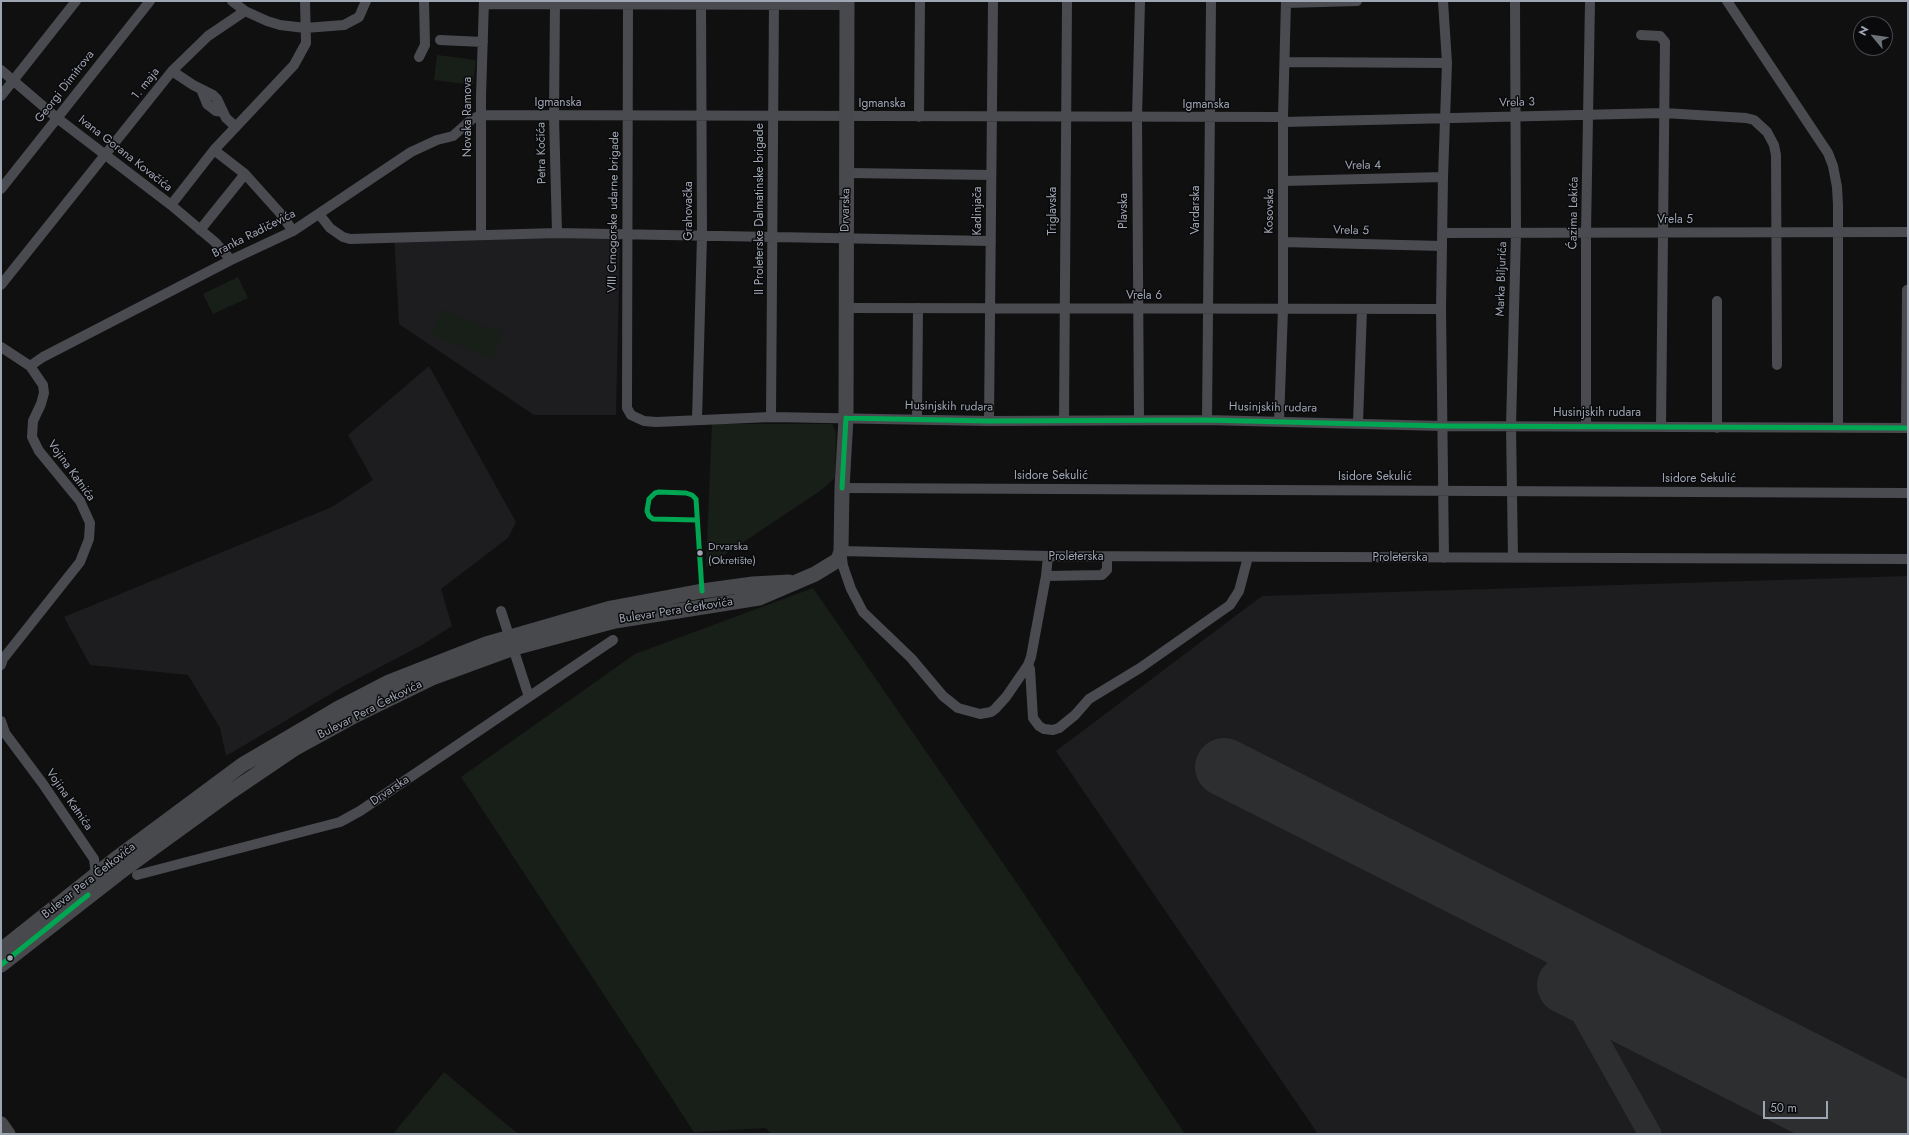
<!DOCTYPE html>
<html>
<head>
<meta charset="utf-8">
<style>
  body { margin:0 }
  #map { position:relative; width:1909px; height:1135px; overflow:hidden; background:#101010; font-family:Jost,sans-serif }
  canvas { display:block }
  .frame { position:absolute; inset:0; border:2px solid #9fa6b3; pointer-events:none }
  .north { position:absolute; left:1853px; top:16px; width:40px; height:40px; box-sizing:border-box; background:#0a0a0c; border:1px solid #46484f; border-radius:50%; rotate:299deg; font-size:11px; font-weight:700; line-height:16px; text-align:center; color:#9fa6b3 }
  .north::after { content:''; display:block; margin:auto; width:14px; height:18px; background:#6d727a; clip-path:polygon(50% 0,100% 100%,50% 72%,0 100%) }
  .scale { position:absolute; left:1763px; top:1101px; width:65px; height:18px; box-sizing:border-box; border:2px solid #9fa6b3; border-top:0; padding-left:5px; font-size:12px; line-height:14px; white-space:nowrap; color:#9fa6b3; -webkit-text-stroke:3px #0a0a0c; paint-order:stroke }
</style>
</head>
<body>
<div id="map">
<canvas width="1909" height="1135"></canvas>
<div class="frame"></div>
<div class="north">N</div>
<div class="scale">50 m</div>
</div>
<script>
const ctx = document.querySelector('canvas').getContext('2d');
ctx.lineJoin = 'round';
function fillPath(path, color) {
  ctx.fillStyle = color;
  ctx.fill(path, 'evenodd');
}
function poly(rows) {
  const path = new Path2D();
  for (const r of rows) {
    path.moveTo(r[0], r[1]);
    for (let i = 2; i < r.length; i += 2) path.lineTo(r[i], r[i + 1]);
  }
  return path;
}
function trace(path, color, width, dash) {
  ctx.strokeStyle = color;
  ctx.lineWidth = width;
  ctx.lineCap = dash ? 'butt' : 'round';
  ctx.setLineDash(dash || []);
  ctx.stroke(path);
}
function drawText(font, color, halo, rows, align = 'center') {
  ctx.font = font + ' Jost,sans-serif';
  ctx.lineWidth = 3;
  ctx.setLineDash([]);
  ctx.textBaseline = 'middle';
  ctx.strokeStyle = halo;
  ctx.fillStyle = color;
  for (const [text, x, y, turn = 0] of rows) {
    ctx.save();
    ctx.translate(x, y);
    ctx.rotate((+turn || 0) * Math.PI / 180);
    ctx.textAlign = isNaN(turn) ? turn : align;
    if (halo) ctx.strokeText(text, 0, 0);
    ctx.fillText(text, 0, 0);
    ctx.restore();
  }
}
fillPath(poly([
  [394,236,620,236,616,415,534,415,399,324],
  [429,366,516,522,508,538,441,589,452,626,422,645,344,686,226,756,220,728,188,675,90,665,64,617,332,507,373,480,348,435],
  [1908,576,1908,1134,1318,1134,1056,751,1262,596]
]), '#1d1d1f');
fillPath(poly([
  [437,55,476,60,473,85,434,80],
  [238,277,248,298,213,314,203,294],
  [442,309,502,333,492,359,432,335],
  [712,424,832,424,836,432,835,478,820,491,706,567],
  [813,588,1012,876,1185,1134,771,1134,766,1128,694,1132,461,777,635,654],
  [444,1072,518,1134,393,1134]
]), '#181f19');
trace(poly([
  [1559,981,1574,999,1586,1020,1650,1134],
  [1586,1020,1588,1013,1593,1008,1604,1004]
]), '#2c2e2f', 23);
trace(poly([
  [1224,767,1908,1112],
  [1566,985,1860,1134]
]), '#2c2e2f', 58);
trace(poly([
  [232,1,245,11],
  [555,1,554,116,557,233],
  [628,1,627,408,631,415,644,421,656,422,771,417,989,421,1207,420,1442,426,1908,428],
  [1443,1,1447,63,1443,177,1441,309,1444,558],
  [1727,1,1828,153,1833,166,1837,187,1838,205,1838,428],
  [1286,3,1357,1],
  [484,4,847,5],
  [1641,35,1660,36,1665,42,1661,427],
  [440,40,483,42],
  [419,57,425,45,424,1],
  [1285,62,1447,63],
  [1,70,57,118,171,205,216,243,231,260],
  [172,71,193,85,213,95,217,99,226,118,236,127],
  [201,89,207,104,216,111,223,112],
  [1,96,76,1],
  [919,117,920,1],
  [1283,122,1664,113,1746,118,1754,120,1767,132,1774,145,1776,155,1777,365],
  [214,150,245,174,280,213,293,231],
  [847,173,991,175],
  [1284,181,1443,177],
  [1,189,150,1],
  [171,205,214,150,294,65,306,43,305,1],
  [319,214,330,228,343,237,350,239,557,233,991,241],
  [200,230,245,174],
  [1442,233,1908,232],
  [481,234,481,96,484,1],
  [1283,242,1442,246],
  [1,285,172,71,208,36,245,11,267,21,280,25,305,28,344,25,359,17,366,1],
  [1717,301,1717,428],
  [846,308,1441,309],
  [1,347,30,366,43,385,44,393,41,404,33,421,32,437,39,451,80,501,90,523,89,539,80,562,3,659,1,665],
  [30,366,43,357,231,260,293,231,411,152,437,140,453,136,472,119,481,115,1283,117],
  [771,417,774,1],
  [917,419,918,308],
  [697,420,702,236,701,1],
  [1139,420,1137,118,1140,1],
  [1207,420,1211,1],
  [989,421,993,1],
  [1064,421,1067,1],
  [1279,422,1283,309,1283,117,1286,1],
  [1358,423,1362,309],
  [1586,425,1586,233,1590,1],
  [1906,428,1907,290],
  [842,488,1908,493],
  [1048,556,1046,576,1031,657,1028,665,1006,697,995,709,991,712,980,714,958,708,943,696,911,658,863,612,851,589,843,566,841,551,1048,556,1908,559],
  [1513,558,1511,426,1516,233,1515,1],
  [1046,576,1102,575,1107,570,1107,557],
  [501,611,529,697],
  [1028,665,1030,669,1033,718,1039,726,1044,729,1053,730,1059,728,1075,715,1089,699,1140,668,1230,605,1239,591,1248,557],
  [1,721,5,733,43,784,94,859,96,875],
  [137,875,340,822,360,811,613,640]
]), '#4a4b50', 10);
trace(poly([
  [1,950,114,860,242,765,337,709,389,682,486,644,611,608,702,591,753,584,789,582],
  [1,965,119,873,232,791,294,749,356,715,432,678,514,648,615,621,759,598,815,574,838,560,841,551,842,488,846,418,847,1],
  [1,1124,8,1134]
]), '#48494d', 15);
trace(poly([
  [846,418,989,421,1207,420,1442,426,1908,428],
  [842,488,846,418],
  [697,520,653,519,649,516,647,511,649,499,655,493,659,492,686,493,692,495,696,499,702,591],
  [1,965,88,895]
]), '#00a651', 5);
for (const [x, y, r, color] of [
  [700,553,3.5,"#9fa6b3"],
  [10,958,3.5,"#9fa6b3"]
]) {
  const dot = new Path2D();
  dot.arc(x, y, r, 0, 2 * Math.PI);
  ctx.fillStyle = color;
  ctx.fill(dot);
  trace(dot, '#0a0a0c', 1.5);
}
drawText('11px', '#9fa6b3', '#0a0a0c', [
  ["Drvarska",708,547],
  ["(Okretište)",708,561]
], 'left');
drawText('12px', '#9fa6b3', '#0a0a0c', [
  ["1. maja",146,84,-51],
  ["Georgi Dimitrova",65,87,-52],
  ["Igmanska",558,103],
  ["Vrela 3",1517,103,-2],
  ["Igmanska",882,104],
  ["Igmanska",1206,105],
  ["Novaka Ramova",468,117,-90],
  ["Petra Kočića",542,153,-91],
  ["Ivana Gorana Kovačića",125,154,38],
  ["Vrela 4",1363,166,-1],
  ["II Proleterske Dalmatinske brigade",760,209,-90],
  ["Drvarska",846,210,-89],
  ["Vardarska",1196,210,-90],
  ["Grahovačka",689,211,-90],
  ["Kadinjača",978,211,-90],
  ["Triglavska",1053,211,-90],
  ["Plavska",1124,211,-90],
  ["Kosovska",1270,211,-89],
  ["VIII Crnogorske udarne brigade",614,212,-89],
  ["Ćazima Lekića",1574,213,-89],
  ["Vrela 5",1675,220],
  ["Vrela 5",1351,231,1],
  ["Branka Radičevića",254,234,-27],
  ["Marka Biljurića",1502,279,-88],
  ["Vrela 6",1144,296],
  ["Husinjskih rudara",949,407,1],
  ["Husinjskih rudara",1273,408,1],
  ["Husinjskih rudara",1597,413],
  ["Vojina Katnića",71,471,54],
  ["Isidore Sekulić",1051,476],
  ["Isidore Sekulić",1375,477],
  ["Isidore Sekulić",1699,479],
  ["Proleterska",1076,557],
  ["Proleterska",1400,558],
  ["Bulevar Pera Ćetkovića",676,611,-9],
  ["Bulevar Pera Ćetkovića",370,710,-27],
  ["Drvarska",390,791,-34],
  ["Vojina Katnića",69,800,55],
  ["Bulevar Pera Ćetkovića",89,881,-38]
]);
</script>
</body>
</html>
